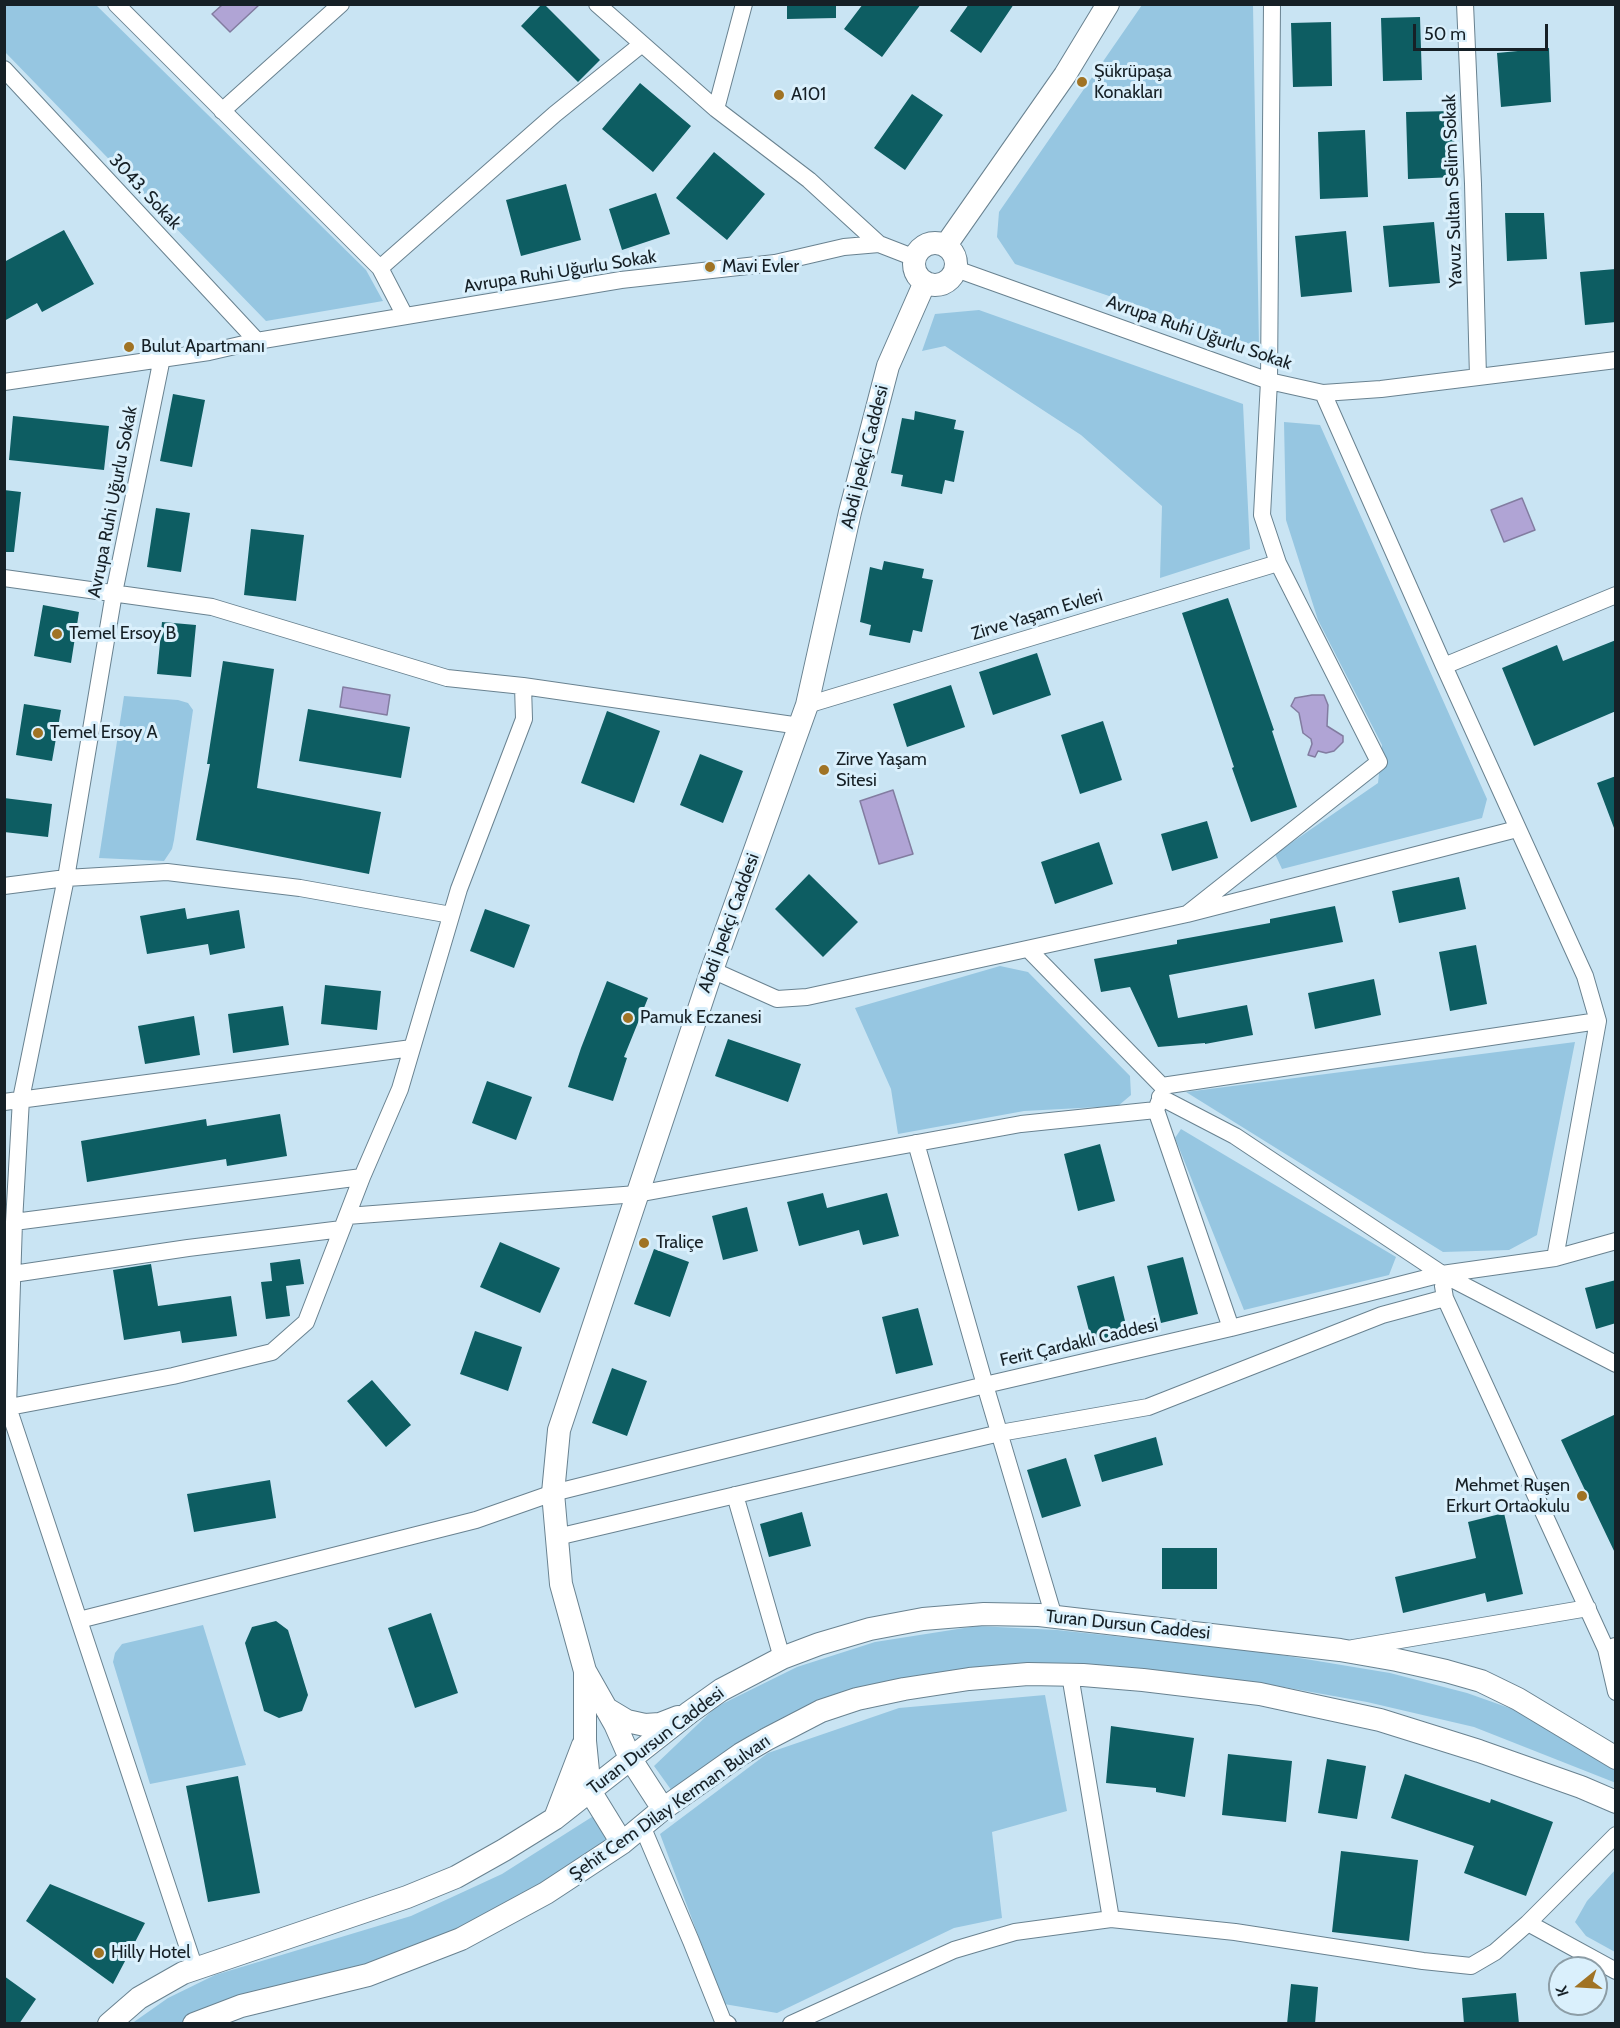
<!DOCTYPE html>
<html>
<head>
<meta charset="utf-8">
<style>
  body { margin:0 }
  #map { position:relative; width:1620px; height:2028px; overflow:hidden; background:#c9e4f3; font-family:Cabin,sans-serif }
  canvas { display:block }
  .frame { position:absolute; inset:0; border:6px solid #162026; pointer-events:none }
  .north { position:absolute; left:1548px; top:1956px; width:60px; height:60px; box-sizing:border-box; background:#daf0fc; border:2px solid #8c9da6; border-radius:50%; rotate:252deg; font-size:16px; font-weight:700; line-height:24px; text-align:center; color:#162026 }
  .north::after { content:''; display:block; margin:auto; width:21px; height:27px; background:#a07324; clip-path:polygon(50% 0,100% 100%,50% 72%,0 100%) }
  .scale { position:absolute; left:1413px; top:24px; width:135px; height:27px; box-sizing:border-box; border:3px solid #162026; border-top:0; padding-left:8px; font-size:18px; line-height:21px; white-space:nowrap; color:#162026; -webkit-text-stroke:4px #daf0fc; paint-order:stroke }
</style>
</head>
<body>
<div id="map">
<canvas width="1620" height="2028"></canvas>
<div class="frame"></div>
<div class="north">K</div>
<div class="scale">50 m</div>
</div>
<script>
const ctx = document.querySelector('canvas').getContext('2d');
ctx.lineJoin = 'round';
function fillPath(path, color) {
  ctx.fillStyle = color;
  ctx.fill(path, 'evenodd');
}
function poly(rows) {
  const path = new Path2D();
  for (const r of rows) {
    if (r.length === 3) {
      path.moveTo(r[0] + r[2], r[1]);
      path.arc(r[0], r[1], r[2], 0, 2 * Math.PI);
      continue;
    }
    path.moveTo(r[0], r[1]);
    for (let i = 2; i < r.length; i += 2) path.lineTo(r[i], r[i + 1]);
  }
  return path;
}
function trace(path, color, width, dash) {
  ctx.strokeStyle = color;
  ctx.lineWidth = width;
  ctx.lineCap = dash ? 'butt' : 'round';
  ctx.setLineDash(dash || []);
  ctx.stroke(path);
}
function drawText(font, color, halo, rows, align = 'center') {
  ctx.font = font + ' Cabin,sans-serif';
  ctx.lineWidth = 6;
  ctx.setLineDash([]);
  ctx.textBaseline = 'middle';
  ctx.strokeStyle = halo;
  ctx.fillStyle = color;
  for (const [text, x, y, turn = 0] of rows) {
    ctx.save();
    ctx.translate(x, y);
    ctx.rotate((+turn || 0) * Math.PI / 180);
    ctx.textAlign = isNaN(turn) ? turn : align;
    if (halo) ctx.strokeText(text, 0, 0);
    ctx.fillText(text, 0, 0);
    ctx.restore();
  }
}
fillPath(poly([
  [5,4,96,5,366,270,383,301,266,321,5,52],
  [1142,5,1253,5,1259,347,1015,264,997,237,999,212],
  [979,310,1243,404,1250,549,1160,578,1162,506,1081,435,945,346,922,351,935,314],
  [1284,422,1320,425,1487,799,1482,818,1282,869,1275,854,1378,783,1382,745,1318,620,1286,520],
  [124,696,178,700,188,703,193,710,174,840,172,849,164,861,99,858],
  [1000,966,1028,972,1130,1076,1131,1095,1118,1106,1024,1111,898,1134,891,1089,855,1008],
  [1575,1042,1537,1235,1509,1250,1443,1252,1186,1092],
  [1181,1129,1396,1257,1389,1275,1244,1310,1175,1138],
  [203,1625,246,1765,150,1784,113,1662,115,1653,122,1644],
  [977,1626,1057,1630,1263,1652,1390,1673,1467,1693,1515,1710,1615,1770,1616,1783,1474,1727,1367,1702,1261,1683,1157,1672,843,1692,756,1731,672,1791,654,1766,716,1707,797,1667,875,1642],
  [1045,1695,1067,1811,992,1832,1002,1918,954,1928,777,2013,724,2004,660,1834,768,1753,899,1708],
  [595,1815,612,1845,449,1939,185,2023,131,2024,168,1998,215,1975,411,1916,502,1874],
  [1615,1870,1615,1952,1586,1936,1575,1922,1587,1901]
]), '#96c6e1');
const water = poly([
  [222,5,222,4,259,5,230,32,212,14,222,5],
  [1522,498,1535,530,1504,542,1491,510,1522,498],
  [343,687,390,695,387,715,340,707,343,687],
  [1312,695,1324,695,1328,705,1327,726,1343,736,1343,742,1334,751,1326,753,1318,751,1315,757,1308,755,1312,744,1311,739,1303,733,1299,713,1291,706,1295,698,1312,695],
  [893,790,913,854,879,864,860,801,893,790]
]);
fillPath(water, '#b0a4d5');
trace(water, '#827ca0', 1.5);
fillPath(poly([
  [542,4,544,4,600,60,578,82,521,26],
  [787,4,836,4,836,18,787,19],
  [863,4,921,4,882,57,844,29],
  [969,4,1014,4,981,53,950,31],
  [1420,17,1422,80,1383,81,1381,18],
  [1331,22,1332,86,1293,87,1291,23],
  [1549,48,1551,102,1501,107,1497,53],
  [640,83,691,126,653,172,602,129],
  [912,94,943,115,905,170,874,148],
  [1453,111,1456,177,1408,179,1406,112],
  [1365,130,1368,197,1320,199,1318,132],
  [714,152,765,194,727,240,676,198],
  [566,184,581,240,521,256,506,200],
  [656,193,670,234,622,250,609,209],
  [1505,213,1544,213,1547,259,1507,261],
  [1434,222,1440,283,1389,287,1383,226],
  [64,230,94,284,42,312,37,303,4,321,4,262],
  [1346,231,1352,292,1301,297,1295,236],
  [1616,269,1616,322,1585,325,1580,272],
  [173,394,205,400,192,467,160,461],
  [915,411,956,420,954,429,964,431,954,482,945,480,942,494,901,486,903,475,891,473,902,418,914,420],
  [13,416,109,426,104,470,9,460],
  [4,490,21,492,14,552,4,552],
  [156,508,190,513,181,572,147,567],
  [251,529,304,535,296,601,244,595],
  [884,561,924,569,922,578,933,580,922,632,913,630,910,643,869,635,871,625,860,622,870,567,882,570],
  [1228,598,1274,730,1272,731,1297,807,1251,822,1232,768,1234,767,1182,613],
  [43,605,79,612,71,663,34,656],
  [162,622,196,625,191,677,157,674],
  [1616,640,1616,711,1534,746,1502,668,1557,645,1563,661],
  [1037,653,1051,695,993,715,979,672],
  [223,661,274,669,257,788,381,812,369,874,196,840,210,764,207,764],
  [951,685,965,727,907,747,893,704],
  [24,704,61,710,52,761,16,755],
  [308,709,410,727,401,778,299,761],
  [607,711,660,731,634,803,581,783],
  [1103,721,1122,780,1080,794,1061,735],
  [700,754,743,771,723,823,680,805],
  [1616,776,1616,828,1614,828,1597,783],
  [4,798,52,804,48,837,4,832],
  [1207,821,1218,858,1172,871,1161,834],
  [1099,842,1113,884,1055,904,1041,862],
  [809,874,858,922,823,957,775,909],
  [1459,877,1466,909,1399,923,1392,891],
  [1335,906,1343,942,1169,975,1178,1018,1247,1005,1253,1035,1205,1044,1205,1043,1158,1047,1130,987,1101,992,1094,959,1177,944,1177,940,1270,923,1270,919],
  [185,908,187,919,239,910,245,948,210,955,208,944,147,954,140,916],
  [485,909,530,925,514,968,470,951],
  [1476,945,1487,1004,1450,1011,1439,952],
  [1374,979,1381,1015,1315,1029,1308,993],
  [607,981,648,998,624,1057,627,1058,613,1101,568,1087,581,1048],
  [325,985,381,991,377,1030,321,1024],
  [283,1006,289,1045,233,1053,228,1014],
  [194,1016,200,1055,145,1064,138,1026],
  [728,1039,801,1064,788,1102,715,1076],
  [487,1081,532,1097,516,1140,472,1123],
  [280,1114,287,1156,227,1166,226,1159,87,1182,81,1141,206,1119,207,1126],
  [1100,1144,1115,1201,1078,1211,1064,1154],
  [823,1193,827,1208,887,1193,899,1236,863,1245,859,1230,799,1246,787,1202],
  [747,1207,758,1251,723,1260,712,1216],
  [500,1242,560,1268,540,1313,480,1287],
  [654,1249,689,1262,670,1317,634,1304],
  [1183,1257,1198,1314,1161,1323,1147,1266],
  [300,1259,304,1284,286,1286,290,1316,266,1319,261,1282,272,1281,270,1263],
  [151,1264,158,1306,231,1296,237,1336,182,1343,180,1331,124,1340,113,1270],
  [1114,1276,1128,1333,1092,1342,1077,1286],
  [1616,1280,1616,1323,1596,1329,1585,1288],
  [918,1308,933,1365,896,1374,882,1317],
  [475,1331,522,1347,508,1391,460,1374],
  [612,1368,647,1381,627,1436,592,1423],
  [372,1380,411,1425,386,1447,347,1401],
  [1616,1414,1616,1555,1561,1440],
  [1156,1437,1163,1465,1102,1482,1094,1455],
  [1066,1458,1081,1506,1042,1518,1027,1470],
  [270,1480,276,1518,194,1532,187,1494],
  [802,1512,811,1546,769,1557,760,1524],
  [1504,1513,1523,1594,1487,1602,1485,1593,1403,1613,1395,1577,1476,1558,1468,1522],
  [1162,1548,1217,1548,1217,1589,1162,1589],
  [431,1613,458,1693,415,1708,388,1628],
  [276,1621,288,1630,308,1695,302,1711,279,1718,264,1711,245,1643,252,1627],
  [1111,1726,1194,1738,1185,1797,1156,1792,1156,1788,1106,1783],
  [1228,1754,1292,1761,1286,1822,1222,1815],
  [1327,1759,1366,1766,1357,1819,1318,1813],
  [1405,1774,1490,1803,1491,1799,1553,1822,1526,1896,1464,1873,1474,1846,1391,1818],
  [238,1776,260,1893,208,1902,186,1786],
  [1341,1851,1418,1860,1409,1941,1332,1932],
  [50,1884,145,1923,113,1984,26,1921],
  [4,1976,36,1999,19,2024,4,2024],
  [1291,1984,1318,1987,1315,2024,1287,2024],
  [1516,1993,1519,2024,1464,2024,1462,1998]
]), '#0d5d62');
const minor = poly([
  [116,4,380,268,405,316],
  [597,4,716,109,809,180,879,244],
  [1465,4,1473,184,1478,377],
  [4,69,257,341],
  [716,109,744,4],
  [222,111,341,4],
  [380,268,555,114,642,44],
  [956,269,1269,381,1323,393,1381,389,1616,360],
  [162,358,114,593,66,878,21,1099,14,1222,8,1407,195,1969],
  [4,382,209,352,257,341,621,280,775,263,844,247,879,244,915,258],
  [1323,393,1444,666,1616,595],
  [4,578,212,607,447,678,523,686,800,726],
  [1444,666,1585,976,1598,1021,1555,1258],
  [807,705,1278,563],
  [4,886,66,878,167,872,300,888,451,915],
  [1187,914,1379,762,1278,563,1262,515,1269,381,1272,4],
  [1028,949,1162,1086],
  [712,970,777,999,807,997,1187,914,1517,829],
  [1162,1086,1598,1021],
  [1160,1097,1235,1136,1442,1274,1616,1364],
  [4,1102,412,1048],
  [1159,1102,1156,1110,1231,1328],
  [916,1143,985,1385,1054,1617],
  [347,1216,637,1194,1021,1124,1156,1110],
  [14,1222,362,1177],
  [13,1274,188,1248,342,1229],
  [1443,1286,1445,1298,1606,1649],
  [4,1408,173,1376,272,1352,306,1322,362,1177,400,1089,459,889,524,719,523,686],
  [735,1495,782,1658],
  [557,1537,1000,1433,1148,1407,1382,1315,1445,1298],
  [79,1620,476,1520,553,1493,985,1385,1231,1328,1442,1274,1555,1258,1616,1241],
  [1615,1646,1606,1649,1616,1692],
  [1353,1648,1588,1608],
  [1070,1675,1111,1919],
  [642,1826,691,1941,723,2021,728,2024],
  [1616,1835,1528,1923,1616,1971],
  [791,2024,954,1950,1015,1932,1111,1919,1235,1932,1423,1961,1471,1966,1495,1952,1528,1923]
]);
const secondary = poly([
  [935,264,21],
  [946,245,1065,75,1108,4],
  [585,1673,585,1741,590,1791,622,1843],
  [607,1709,627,1721,645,1725,660,1724,678,1717],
  [663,1809,630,1758,615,1724,585,1671,561,1584,553,1493,559,1430,712,970,807,705,850,512,888,366,925,282],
  [555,1818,583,1745],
  [109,2024,139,1998,183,1973,407,1897,456,1877,504,1850,554,1819,690,1712,721,1690,782,1658,819,1644,870,1629,923,1619,984,1614,1039,1615,1340,1650,1397,1660,1446,1671,1481,1681,1518,1699,1616,1758],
  [194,2024,241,2006,368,1975,461,1939,546,1893,622,1843,663,1809,741,1754,767,1739,821,1711,857,1699,904,1689,969,1679,1028,1674,1083,1675,1143,1680,1260,1694,1380,1720,1479,1751,1581,1787,1616,1802]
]);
trace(minor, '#698290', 18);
trace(secondary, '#698290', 24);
trace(minor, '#fff', 16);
trace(secondary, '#fff', 22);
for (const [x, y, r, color] of [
  [1082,82,6,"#a07324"],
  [779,95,6,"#a07324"],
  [710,267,6,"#a07324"],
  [129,347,6,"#a07324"],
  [57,634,6,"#a07324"],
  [38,733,6,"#a07324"],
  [824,770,6,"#a07324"],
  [628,1018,6,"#a07324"],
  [644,1243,6,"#a07324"],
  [1582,1496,6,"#a07324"],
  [99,1953,6,"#a07324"]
]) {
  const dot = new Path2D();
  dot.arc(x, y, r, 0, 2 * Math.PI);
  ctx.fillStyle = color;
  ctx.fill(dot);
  trace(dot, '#daf0fc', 2);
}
drawText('18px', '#162026', '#daf0fc', [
  ["Şükrüpaşa",1094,72],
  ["Konakları",1094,93],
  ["A101",791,95],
  ["Mavi Evler",722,267],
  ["Bulut Apartmanı",141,347],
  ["Temel Ersoy B",69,634],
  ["Temel Ersoy A",50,733],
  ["Zirve Yaşam",836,760],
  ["Sitesi",836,781],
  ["Pamuk Eczanesi",640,1018],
  ["Traliçe",656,1243],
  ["Mehmet Ruşen",1570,1486,"right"],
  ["Erkurt Ortaokulu",1570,1507,"right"],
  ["Hilly Hotel",111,1953]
], 'left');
drawText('18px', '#162026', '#daf0fc', [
  ["Yavuz Sultan Selim Sokak",1453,191,-92],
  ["3043. Sokak",145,192,47],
  ["Avrupa Ruhi Uğurlu Sokak",560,272,-9],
  ["Avrupa Ruhi Uğurlu Sokak",1199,333,19],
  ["Abdi İpekçi Caddesi",865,457,-76],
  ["Avrupa Ruhi Uğurlu Sokak",113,502,-79],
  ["Zirve Yaşam Evleri",1037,615,-17],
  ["Abdi İpekçi Caddesi",729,923,-70],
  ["Ferit Çardaklı Caddesi",1079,1343,-13],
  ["Turan Dursun Caddesi",1128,1625,6],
  ["Turan Dursun Caddesi",656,1741,-37],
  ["Şehit Cem Dilay Kerman Bulvarı",670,1808,-35]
]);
</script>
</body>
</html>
